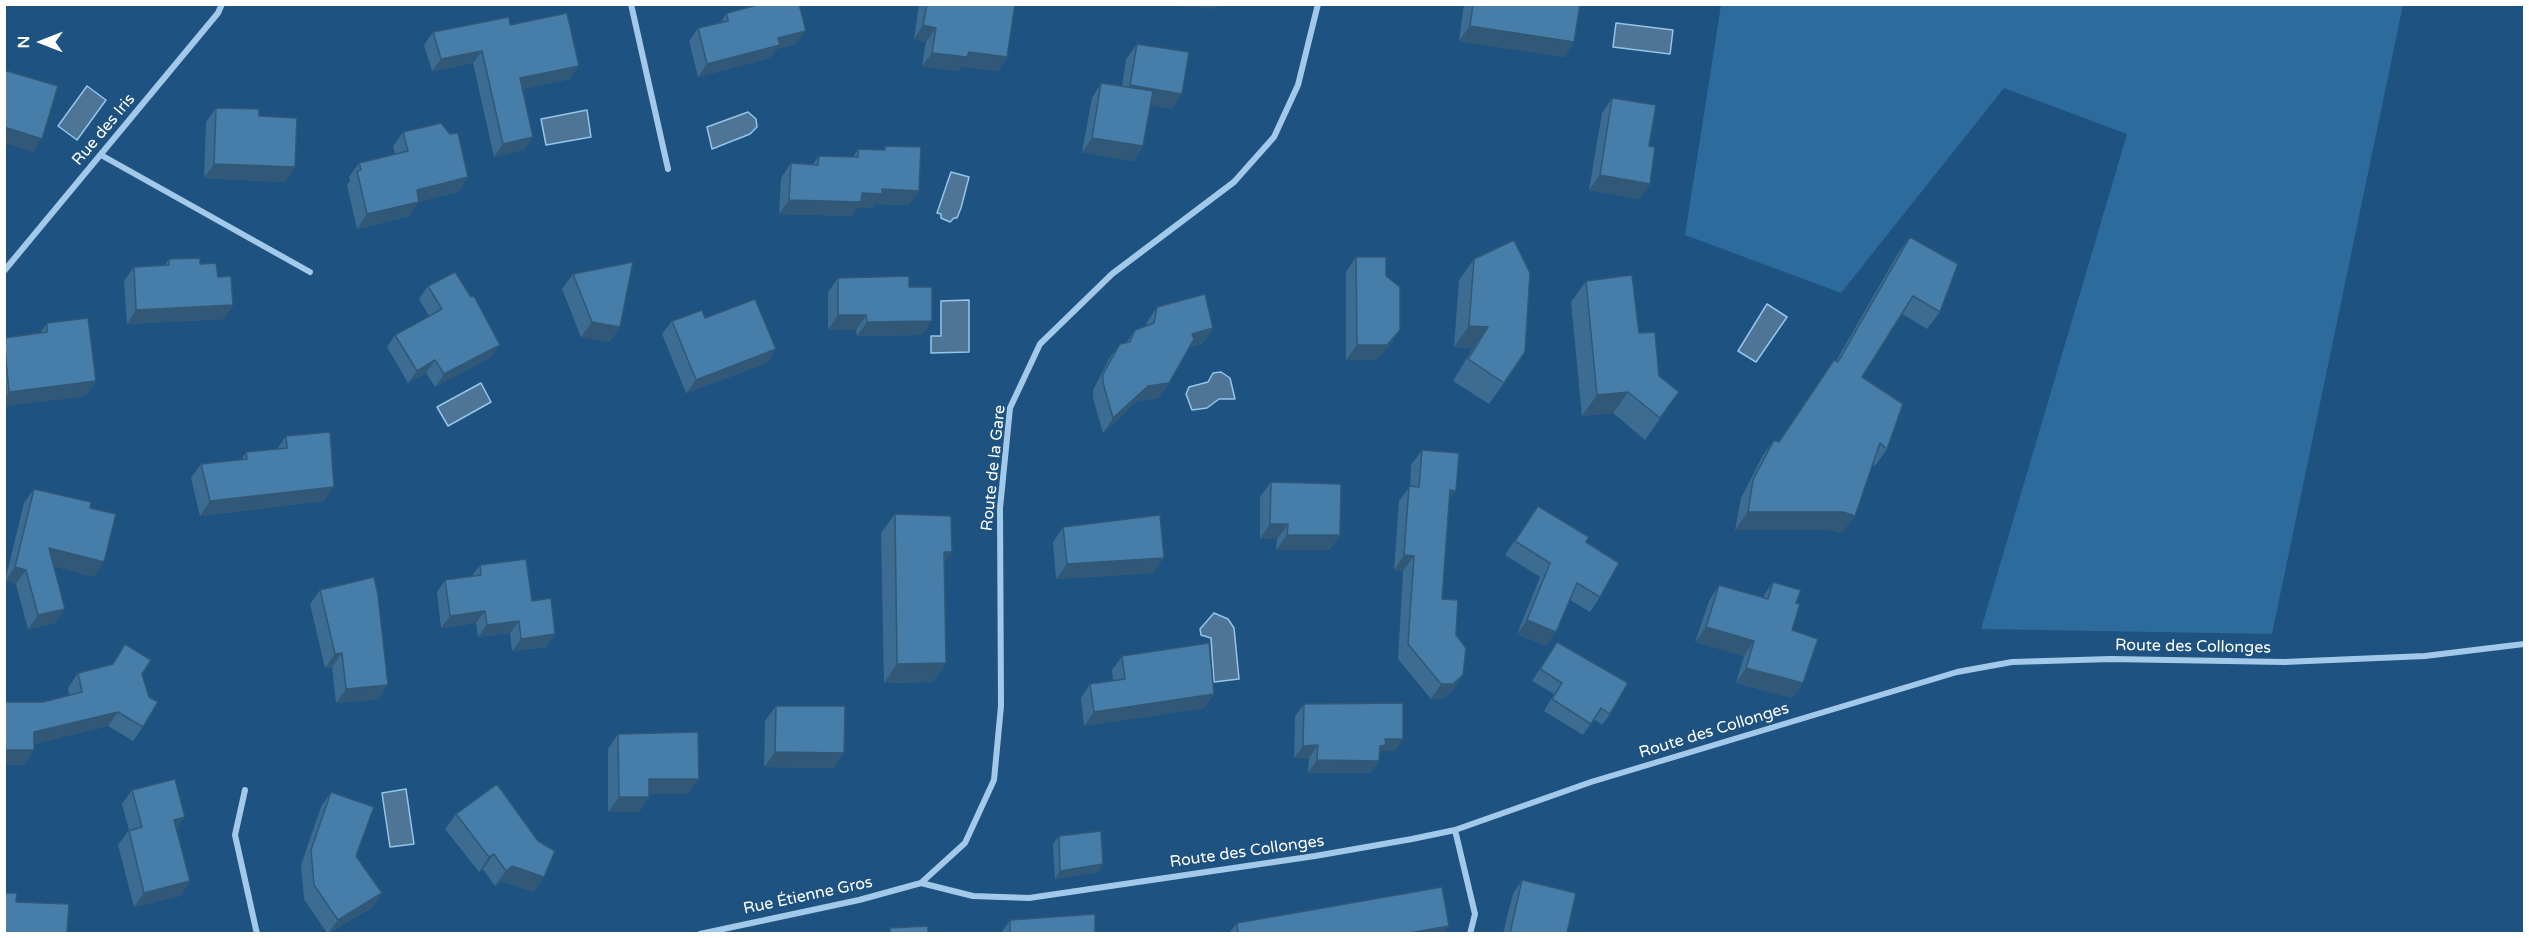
<!DOCTYPE html>
<html>
<head>
<meta charset="utf-8">
<style>
  body { margin:0 }
  #map { position:relative; width:2529px; height:938px; overflow:hidden; background:#1e5280; font-family:"Varela Round",sans-serif }
  canvas { display:block }
  .frame { position:absolute; inset:0; border:6px solid #fff; pointer-events:none }
  .north { position:absolute; left:12px; top:12px; width:60px; height:60px; -webkit-text-stroke:4px #1e5280; paint-order:stroke; rotate:270deg; font-size:16px; font-weight:700; line-height:24px; text-align:center; color:#fff }
  .north::after { content:''; display:block; margin:auto; width:21px; height:27px; background:#fff; clip-path:polygon(50% 0,100% 100%,50% 72%,0 100%) }
</style>
</head>
<body>
<div id="map">
<canvas width="2529" height="938"></canvas>
<div class="frame"></div>
<div class="north">N</div>
</div>
<script>
const ctx = document.querySelector('canvas').getContext('2d');
ctx.lineJoin = 'round';
function fillPath(path, color) {
  ctx.fillStyle = color;
  ctx.fill(path, 'evenodd');
}
function poly(rows) {
  const path = new Path2D();
  for (const r of rows) {
    path.moveTo(r[0], r[1]);
    for (let i = 2; i < r.length; i += 2) path.lineTo(r[i], r[i + 1]);
  }
  return path;
}
function trace(path, color, width, dash) {
  ctx.strokeStyle = color;
  ctx.lineWidth = width;
  ctx.lineCap = dash ? 'butt' : 'round';
  ctx.setLineDash(dash || []);
  ctx.stroke(path);
}
function drawText(font, color, halo, rows, align = 'center') {
  ctx.font = font + ' "Varela Round",sans-serif';
  ctx.lineWidth = 4.5;
  ctx.setLineDash([]);
  ctx.textBaseline = 'middle';
  ctx.strokeStyle = halo;
  ctx.fillStyle = color;
  for (const [text, x, y, turn = 0] of rows) {
    ctx.save();
    ctx.translate(x, y);
    ctx.rotate((+turn || 0) * Math.PI / 180);
    ctx.textAlign = isNaN(turn) ? turn : align;
    if (halo) ctx.strokeText(text, 0, 0);
    ctx.fillText(text, 0, 0);
    ctx.restore();
  }
}
fillPath(poly([
  [1721,5,2403,5,2272,634,1981,629,2127,134,2004,88,1841,293,1685,235]
]), '#2d6b9c');
const water = poly([
  [1616,23,1673,30,1670,54,1613,47,1616,23],
  [87,86,106,100,77,140,58,126,87,86],
  [587,110,591,137,546,145,541,119,587,110],
  [748,112,756,119,757,127,750,134,712,149,707,127,748,112],
  [951,172,969,177,961,208,957,218,954,218,950,222,941,218,941,214,937,213,951,172],
  [969,300,969,352,931,353,931,336,941,336,941,301,969,300],
  [1767,304,1787,317,1756,362,1738,351,1767,304],
  [1221,372,1230,378,1235,399,1219,399,1207,408,1192,410,1186,394,1189,387,1208,382,1213,373,1221,372],
  [481,383,491,402,448,426,437,407,481,383],
  [1214,613,1228,619,1234,628,1239,679,1214,682,1211,638,1201,635,1200,629,1214,613],
  [406,789,414,844,390,847,382,793,406,789]
]);
fillPath(water, '#4e7596');
trace(water, '#95c5ea', 1.5);
trace(poly([
  [631,4,668,169],
  [101,155,310,272],
  [4,271,218,13,222,4],
  [245,790,235,835,257,934],
  [1455,830,1475,914,1470,934],
  [921,883,973,896,1029,898,1315,856,1412,839,1455,830,1591,782,1957,672,2012,662,2111,659,2284,662,2425,656,2524,644],
  [700,934,859,900,921,883,965,843,994,780,1001,706,1000,508,1010,408,1040,344,1112,274,1234,182,1274,137,1298,85,1318,4]
]), '#a2c9e9', 6);
fillPath(poly([
  [919,4,1015,4,1007,57,998,71,961,66,958,71,922,66,926,42,914,39],
  [1464,4,1580,4,1574,42,1564,57,1459,41],
  [727,13,796,44,776,49,770,58,698,77,689,41,698,28,720,23],
  [510,25,570,79,522,89,524,150,494,157,473,63,432,71,424,45,433,32],
  [1137,44,1182,94,1172,109,1150,105,1143,146,1133,161,1082,152,1092,98,1101,83,1122,86,1126,59],
  [1612,98,1649,146,1650,184,1640,199,1589,190,1602,113],
  [216,108,259,116,285,182,204,178,206,122],
  [403,132,468,177,458,192,419,201,409,216,357,229,347,185,350,181,349,177,359,163,395,154,393,146],
  [885,146,909,205,876,204,872,208,857,208,851,216,779,214,781,178,791,163,813,164,819,156,853,157,858,149,883,150],
  [1910,237,1940,312,1927,329,1902,314,1862,377,1887,449,1875,466,1872,464,1842,533,1830,530,1735,530,1741,498,1762,457,1774,440,1779,442,1834,360,1836,361,1897,255],
  [1356,257,1400,330,1390,345,1376,360,1346,360,1346,272],
  [169,259,200,264,218,277,233,305,224,319,127,324,124,281,134,267,165,265],
  [1474,259,1504,383,1489,404,1453,381,1473,348,1454,347,1459,280],
  [573,274,620,327,609,342,581,337,562,289],
  [838,278,909,287,922,335,857,336,856,330,828,330,828,292],
  [1586,281,1639,333,1659,376,1664,414,1645,440,1613,413,1582,416,1571,302],
  [428,286,491,357,435,387,426,373,408,383,387,347,395,335,429,316,419,299],
  [1157,307,1213,328,1203,343,1190,347,1169,383,1158,398,1137,401,1103,433,1093,398,1093,390,1109,359,1120,344,1126,343,1135,330,1146,326,1147,322],
  [705,318,767,363,686,393,662,334,672,321],
  [47,323,96,381,85,396,4,406,4,338,40,333],
  [286,436,324,501,200,516,191,478,201,464,241,460,246,452,277,449],
  [1422,450,1449,500,1442,599,1456,635,1463,675,1453,690,1442,699,1431,699,1398,659,1403,571,1394,570,1399,501,1410,486,1411,465],
  [1271,482,1340,535,1329,550,1276,550,1277,539,1260,539,1260,497],
  [34,489,90,508,94,577,54,566,55,623,28,629,16,584,5,581,24,503],
  [1538,506,1586,542,1600,597,1590,612,1570,600,1546,646,1517,634,1540,577,1505,555],
  [895,514,944,562,946,663,933,682,884,683,881,533],
  [1063,527,1153,573,1056,579,1053,542],
  [480,565,532,601,547,647,512,651,510,633,478,637,476,623,441,628,437,592,445,580,472,576],
  [1773,582,1796,603,1792,630,1803,683,1792,698,1736,683,1744,656,1695,642,1709,601,1719,585,1763,597],
  [320,590,378,699,336,703,332,667,325,668,310,604],
  [1557,642,1610,714,1602,725,1594,719,1583,735,1544,711,1554,694,1532,681],
  [125,644,142,674,143,727,133,741,108,726,34,744,34,750,24,765,4,765,43,702,69,695,68,688,78,673,112,665],
  [1122,656,1214,694,1204,708,1084,726,1081,698,1090,684,1113,681,1112,670],
  [1304,704,1395,751,1381,751,1379,754,1379,761,1370,773,1308,773,1309,758,1294,758,1295,716],
  [776,706,834,768,764,767,765,721],
  [618,734,688,794,649,794,649,797,639,812,608,812,608,749],
  [132,790,185,817,176,829,190,881,180,896,134,907,118,845,129,830,122,804],
  [331,792,356,856,382,893,371,908,329,933,327,933,304,899,301,865,321,807],
  [456,814,544,877,533,892,501,881,495,886,483,869,479,872,445,829],
  [1059,836,1103,864,1098,872,1055,879,1053,844],
  [1522,880,1567,933,1503,933,1513,894],
  [1010,920,1095,933,1001,933],
  [1237,923,1444,933,1229,933]
]), '#3c6c91');
fillPath(poly([
  [1167,4,1218,4,1215,9,1167,5],
  [923,25,936,28,926,42,914,39],
  [1470,26,1574,42,1564,57,1459,41],
  [806,31,796,44,776,49,770,58,698,77,707,64,778,38],
  [482,51,473,63,432,71,441,59],
  [969,52,1007,57,998,71,961,66,958,71,922,66,932,53],
  [579,66,570,79,511,91,520,78],
  [1130,85,1182,94,1172,109,1119,100],
  [4,127,42,139,33,152,4,143],
  [533,137,524,150,494,157,503,144],
  [1092,138,1143,146,1133,161,1082,152],
  [214,164,295,167,285,182,204,178],
  [1600,175,1650,184,1640,199,1589,190],
  [468,177,458,192,407,205,417,190],
  [882,189,919,191,909,205,876,204,872,208,857,208,851,216,779,214,789,200,862,193],
  [419,202,409,216,357,229,367,214],
  [233,305,224,319,127,324,136,310],
  [838,315,866,315,856,330,828,330],
  [932,321,922,335,857,336,867,322],
  [592,322,620,327,609,342,581,337],
  [1469,326,1488,327,1473,348,1454,347],
  [1213,328,1203,343,1181,349,1192,334],
  [1400,330,1390,345,1376,360,1346,360,1357,345],
  [500,345,491,357,435,387,444,374],
  [776,349,767,363,686,393,696,380],
  [435,360,426,373,408,383,417,371],
  [96,381,85,396,4,406,4,399,9,392],
  [1169,383,1158,398,1137,401,1103,433,1113,418,1148,386],
  [1628,392,1613,413,1582,416,1597,395],
  [1679,392,1664,414,1645,440,1660,418],
  [334,487,324,501,200,516,210,501],
  [1450,490,1456,491,1445,506],
  [1748,512,1843,512,1855,516,1842,533,1830,530,1735,530],
  [1270,524,1288,524,1277,539,1260,539],
  [1287,535,1340,535,1329,550,1276,550],
  [49,548,104,562,94,577,39,562],
  [944,552,952,552,938,571],
  [1404,555,1414,556,1403,571,1394,570],
  [1164,558,1153,573,1056,579,1067,564],
  [15,567,26,570,16,584,5,581],
  [65,609,55,623,28,629,38,615],
  [485,611,476,623,441,628,450,616],
  [1527,620,1556,632,1546,646,1517,634],
  [519,621,510,633,478,637,487,625],
  [1706,627,1754,641,1744,656,1695,642],
  [555,634,547,647,512,651,521,639],
  [342,653,332,667,325,668,335,654],
  [946,663,933,682,884,683,897,664],
  [1746,668,1803,683,1792,698,1736,683],
  [1463,675,1453,690,1442,699,1431,699,1441,684],
  [388,685,378,699,336,703,346,689],
  [1214,694,1204,708,1084,726,1094,712],
  [118,712,108,726,24,747,34,732],
  [1385,739,1403,739,1395,751,1381,751,1377,757,1371,758],
  [1318,745,1309,758,1294,758,1303,746],
  [4,750,34,750,24,765,4,765],
  [775,752,844,753,834,768,764,767],
  [1317,760,1379,761,1370,773,1308,773],
  [649,779,699,779,688,794,639,794],
  [619,797,649,797,639,812,608,812],
  [185,817,175,832,174,820],
  [494,854,483,869,479,872,489,857],
  [1103,864,1098,872,1055,879,1060,871],
  [512,866,544,877,533,892,501,881,495,886,506,871],
  [190,881,180,896,134,907,144,893],
  [382,893,371,908,328,933,338,920],
  [1449,926,1444,933,1409,933]
]), '#315876');
const building = poly([
  [761,4,799,4,806,31,778,38,780,45,707,64,698,28,728,21,727,13,761,4],
  [927,4,1015,4,1007,57,969,52,967,57,932,53,936,28,923,25,927,4],
  [1473,4,1580,4,1574,42,1470,26,1473,4],
  [567,13,579,66,520,78,533,137,503,144,482,51,441,59,433,32,509,17,510,25,567,13],
  [1137,44,1189,52,1182,94,1130,85,1137,44],
  [4,70,58,86,42,139,4,127,4,70],
  [1101,83,1153,91,1143,146,1092,138,1101,83],
  [1612,98,1656,105,1649,146,1655,147,1650,184,1600,175,1612,98],
  [216,108,259,109,259,116,297,118,295,167,214,164,216,108],
  [441,123,450,134,458,133,468,177,417,190,419,202,367,214,357,171,361,170,359,163,408,151,403,132,441,123],
  [885,146,921,147,919,191,882,189,882,194,862,193,861,202,789,200,791,163,818,165,819,156,858,157,858,149,885,150,885,146],
  [1910,237,1958,264,1940,312,1913,296,1862,377,1903,404,1887,449,1880,443,1855,516,1843,512,1748,512,1753,480,1774,440,1779,442,1834,360,1838,362,1910,237],
  [1514,240,1530,273,1525,352,1504,383,1468,359,1488,327,1469,326,1474,259,1514,240],
  [1356,257,1386,257,1386,276,1400,287,1400,330,1387,345,1357,345,1356,257],
  [200,258,200,264,216,263,218,277,231,276,233,305,136,310,134,267,169,265,169,259,200,258],
  [633,262,620,327,592,322,573,274,633,262],
  [455,272,471,297,474,296,500,345,444,374,435,360,417,371,395,335,442,309,428,286,455,272],
  [1632,275,1639,333,1655,332,1659,376,1679,392,1660,418,1628,392,1597,395,1586,281,1632,275],
  [909,276,909,287,932,287,932,321,867,322,866,315,838,315,838,278,909,276],
  [1205,294,1213,328,1192,334,1194,339,1169,383,1148,386,1113,418,1103,383,1103,374,1120,344,1130,342,1135,330,1154,323,1157,307,1205,294],
  [755,299,776,349,696,380,672,321,702,310,705,318,755,299],
  [88,318,96,381,9,392,4,338,47,332,47,323,88,318],
  [330,432,334,487,210,501,201,464,247,459,246,452,287,448,286,436,330,432],
  [1422,450,1459,453,1456,491,1450,490,1442,599,1458,600,1456,635,1466,648,1463,675,1453,684,1441,684,1408,644,1414,556,1404,555,1409,486,1419,487,1422,450],
  [1271,482,1341,484,1340,535,1287,535,1288,524,1270,524,1271,482],
  [34,489,91,502,90,508,116,514,104,562,49,548,65,609,38,615,26,570,15,567,34,489],
  [1538,506,1589,537,1586,542,1619,563,1600,597,1577,583,1556,632,1527,620,1550,563,1515,541,1538,506],
  [895,514,951,516,952,552,944,552,946,663,897,664,895,514],
  [1160,515,1164,558,1067,564,1063,527,1160,515],
  [526,559,532,601,551,598,555,634,521,639,519,621,487,625,485,611,450,616,445,580,481,575,480,565,526,559],
  [374,577,378,595,388,685,346,689,342,653,335,654,320,590,374,577],
  [1773,582,1801,590,1796,603,1800,604,1792,630,1818,639,1803,683,1746,668,1754,641,1706,627,1719,585,1768,599,1773,582],
  [1557,642,1628,683,1610,714,1601,708,1591,724,1552,699,1562,683,1540,669,1557,642],
  [1209,643,1214,694,1094,712,1090,684,1125,679,1122,656,1209,643],
  [125,644,151,660,142,674,149,697,158,702,143,727,118,712,34,732,34,750,4,750,4,702,43,702,82,692,78,673,113,664,125,644],
  [1403,703,1403,739,1385,739,1386,745,1380,746,1379,761,1317,760,1318,745,1303,746,1304,704,1403,703],
  [776,706,845,706,844,753,775,752,776,706],
  [698,732,699,779,649,779,649,797,619,797,618,734,698,732],
  [175,779,185,817,174,820,190,881,144,893,129,831,142,827,132,790,175,779],
  [497,784,538,841,555,851,544,877,512,866,506,871,494,854,489,857,456,814,497,784],
  [331,792,374,807,356,856,382,893,338,920,314,885,311,850,331,792],
  [1101,831,1103,864,1060,871,1059,836,1101,831],
  [1522,880,1576,893,1567,933,1510,933,1522,880],
  [1442,887,1449,926,1409,933,1238,933,1237,923,1442,887],
  [4,893,17,893,16,902,69,904,67,933,4,933,4,893],
  [1095,914,1095,933,1010,933,1010,920,1095,914],
  [928,926,928,933,890,933,890,928,928,926]
]);
fillPath(building, '#467da9');
trace(building, '#315876', 1.5);
drawText('16px', '#fff', '#1e5280', [
  ["Rue des Iris",104,130,-50],
  ["Route de la Gare",994,468,-84],
  ["Route des Collonges",2193,647,1],
  ["Route des Collonges",1714,731,-17],
  ["Route des Collonges",1247,852,-8],
  ["Rue Étienne Gros",808,896,-12]
]);
</script>
</body>
</html>
